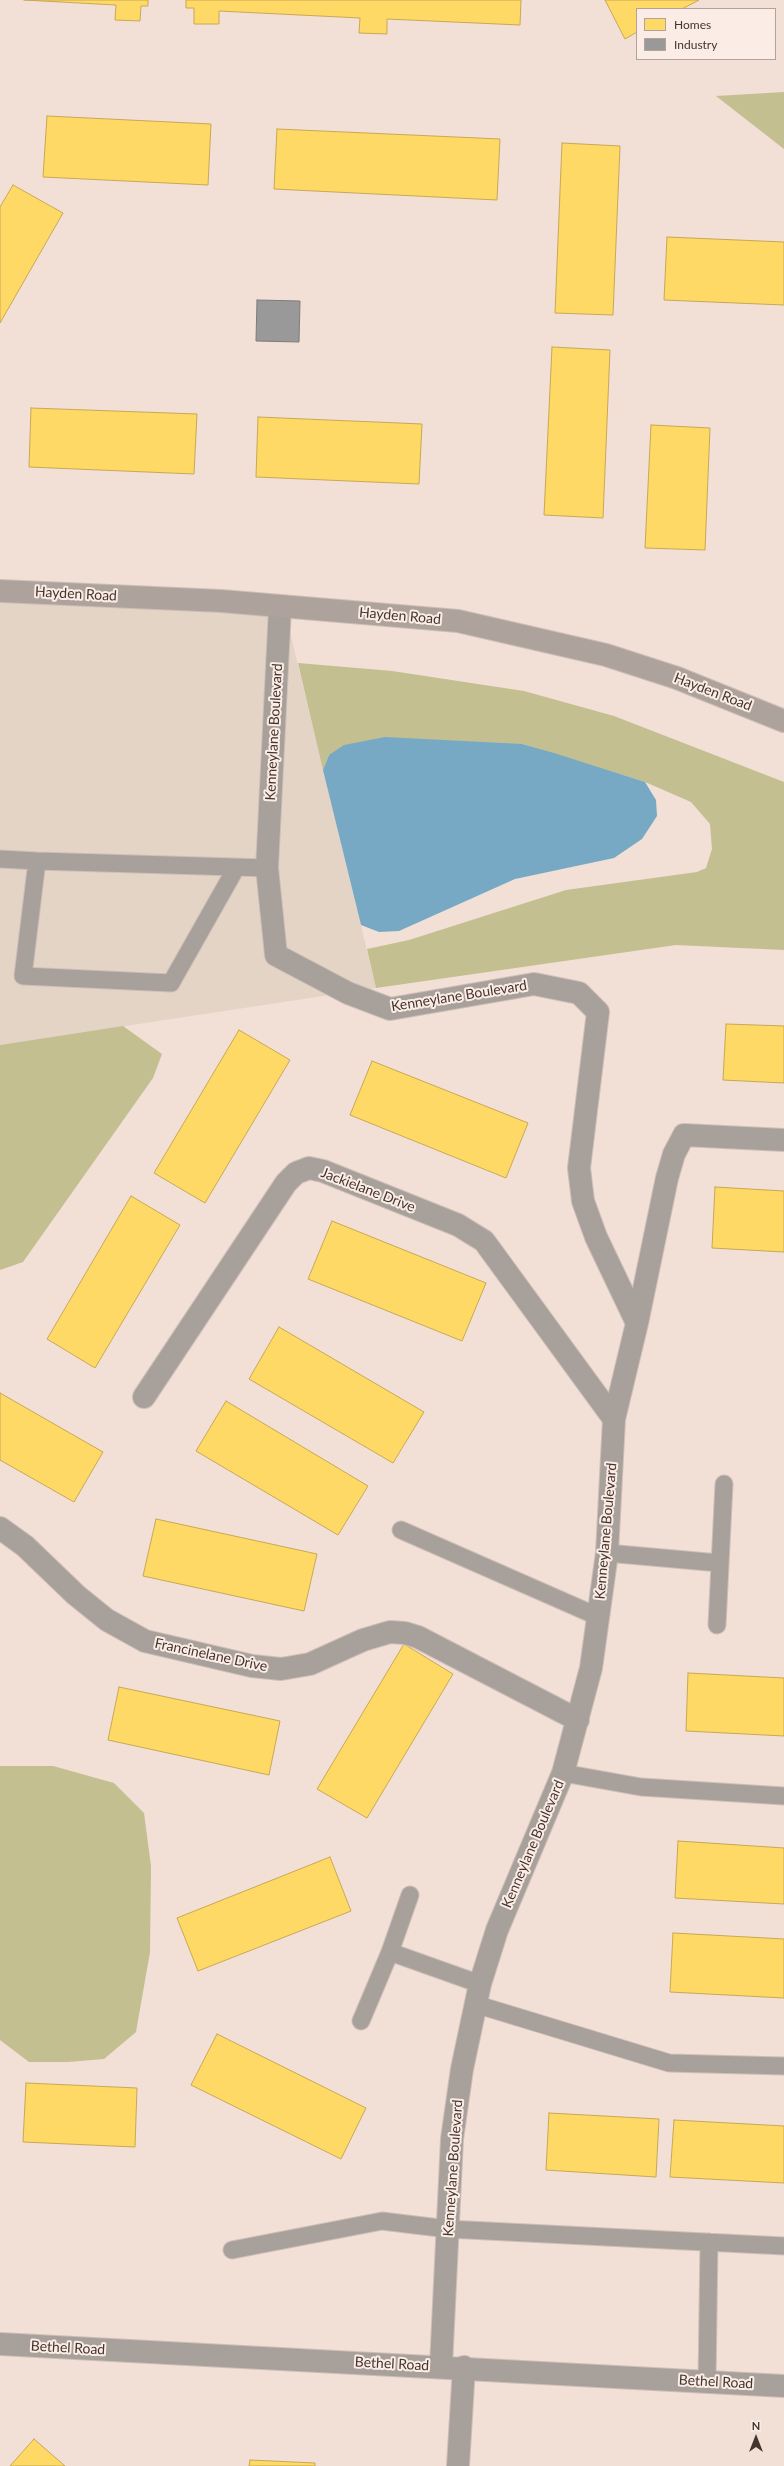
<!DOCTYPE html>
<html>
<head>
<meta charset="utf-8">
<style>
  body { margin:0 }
  #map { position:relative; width:784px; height:2466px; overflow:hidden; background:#f2dfd6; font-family:Lato,sans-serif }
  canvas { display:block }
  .legend { position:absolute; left:636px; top:8px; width:140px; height:52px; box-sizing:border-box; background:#fbede6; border:1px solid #b1a39c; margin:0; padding:5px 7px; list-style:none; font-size:12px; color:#43352e }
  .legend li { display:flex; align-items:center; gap:8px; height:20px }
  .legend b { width:20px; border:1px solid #b1a39c }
  .north { position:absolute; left:736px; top:2418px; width:40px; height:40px; -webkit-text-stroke:3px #fbede6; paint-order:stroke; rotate:0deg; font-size:11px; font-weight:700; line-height:16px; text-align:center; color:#43352e }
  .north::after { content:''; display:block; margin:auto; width:14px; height:18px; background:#43352e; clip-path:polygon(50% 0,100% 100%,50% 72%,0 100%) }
</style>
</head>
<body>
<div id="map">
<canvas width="784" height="2466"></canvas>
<ul class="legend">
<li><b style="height:11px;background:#ffd966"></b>Homes</li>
<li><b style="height:11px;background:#999"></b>Industry</li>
</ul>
<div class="north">N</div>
</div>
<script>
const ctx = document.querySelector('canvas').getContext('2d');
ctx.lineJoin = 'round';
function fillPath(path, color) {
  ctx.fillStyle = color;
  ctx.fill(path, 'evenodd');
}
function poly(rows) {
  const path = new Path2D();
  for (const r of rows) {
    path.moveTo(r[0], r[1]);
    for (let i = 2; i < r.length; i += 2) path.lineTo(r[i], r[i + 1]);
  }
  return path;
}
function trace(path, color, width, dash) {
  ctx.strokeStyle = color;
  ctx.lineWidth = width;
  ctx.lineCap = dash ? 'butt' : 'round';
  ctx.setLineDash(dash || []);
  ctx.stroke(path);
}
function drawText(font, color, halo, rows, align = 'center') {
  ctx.font = font + ' Lato,sans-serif';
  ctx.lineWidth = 4;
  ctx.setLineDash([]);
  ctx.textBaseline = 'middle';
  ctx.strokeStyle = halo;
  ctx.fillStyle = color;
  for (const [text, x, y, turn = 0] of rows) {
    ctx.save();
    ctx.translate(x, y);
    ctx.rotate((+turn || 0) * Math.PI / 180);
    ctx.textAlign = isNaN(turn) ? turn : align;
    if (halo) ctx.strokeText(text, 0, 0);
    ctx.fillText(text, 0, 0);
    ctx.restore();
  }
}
fillPath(poly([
  [0,591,283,603,376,988,0,1045]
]), '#e4d4c6');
fillPath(poly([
  [784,92,784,149,716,96],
  [298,663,392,671,524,691,614,716,784,782,784,950,676,945,376,988,367,949,409,940,566,890,697,872,706,868,712,849,710,824,691,802,645,782,522,744,329,755,323,770],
  [123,1026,162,1054,153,1078,23,1262,0,1270,0,1045],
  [0,1766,53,1766,114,1783,144,1813,151,1866,150,1952,136,2032,104,2059,68,2062,29,2062,0,2040]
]), '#c3bf91');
fillPath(poly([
  [385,737,522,744,554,753,645,782,656,800,657,816,642,839,614,858,515,879,399,931,379,932,361,925,323,770,329,755,344,745]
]), '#78a9c4');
const homes = poly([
  [24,0,148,0,148,6,141,6,140,21,115,20,116,5,24,0],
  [186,0,521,0,520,25,387,19,387,34,359,33,360,18,219,11,219,24,194,24,194,8,186,8,186,0],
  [605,0,699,0,682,9,637,9,637,32,625,39,605,0],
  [47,116,211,124,208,185,43,177,47,116],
  [277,129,500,139,497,200,274,189,277,129],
  [562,143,620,146,613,315,555,313,562,143],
  [13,185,63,213,0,323,0,207,13,185],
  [667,237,784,242,784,305,664,300,667,237],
  [552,347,610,350,603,518,544,515,552,347],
  [31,408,197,414,194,474,29,467,31,408],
  [258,417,422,424,419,484,256,477,258,417],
  [651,425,710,428,705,550,645,548,651,425],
  [726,1024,784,1026,784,1083,723,1080,726,1024],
  [239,1030,290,1060,205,1203,154,1173,239,1030],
  [372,1061,528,1123,506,1178,350,1115,372,1061],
  [715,1187,784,1191,784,1252,712,1248,715,1187],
  [131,1196,180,1225,95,1368,47,1339,131,1196],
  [332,1221,486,1283,462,1341,308,1279,332,1221],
  [279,1327,424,1412,393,1463,249,1379,279,1327],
  [0,1393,103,1452,74,1502,0,1460,0,1393],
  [226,1401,368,1486,338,1535,196,1451,226,1401],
  [156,1519,317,1554,304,1611,143,1576,156,1519],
  [404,1644,453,1674,367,1818,317,1789,404,1644],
  [688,1673,784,1678,784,1736,686,1731,688,1673],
  [119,1687,280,1721,269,1775,108,1740,119,1687],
  [678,1841,784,1848,784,1904,675,1898,678,1841],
  [330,1857,351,1911,198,1971,177,1918,330,1857],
  [673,1933,784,1939,784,1998,670,1992,673,1933],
  [217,2034,366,2108,341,2159,191,2085,217,2034],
  [26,2083,137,2088,135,2147,23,2142,26,2083],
  [549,2113,659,2119,656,2177,546,2170,549,2113],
  [674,2120,784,2126,784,2183,670,2177,674,2120],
  [34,2439,65,2466,10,2466,34,2439],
  [250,2460,315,2463,315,2466,249,2466,250,2460]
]);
fillPath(homes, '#ffd966');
trace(homes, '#c7a855', 1);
const industry = poly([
  [257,300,300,301,299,342,256,341,257,300]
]);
fillPath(industry, '#999');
trace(industry, '#7f7b79', 1);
const service = poly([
  [0,859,37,861,23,976,171,983,236,868],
  [37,861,267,868],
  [401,1530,599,1617],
  [607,1553,719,1563],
  [717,1625,724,1484],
  [563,1773,641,1787,784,1796],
  [410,1895,390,1952,480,1984],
  [475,2004,669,2063,784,2066],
  [361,2021,390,1952],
  [232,2250,382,2221,448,2229,784,2246],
  [707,2382,709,2242]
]);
const minor = poly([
  [280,607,267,868,276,955,348,993,390,1009,534,984,579,993,598,1012,579,1168,583,1201,596,1237,637,1323],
  [144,1397,286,1183,296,1173,309,1168,323,1171,458,1225,484,1241,614,1419],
  [0,1528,25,1546,76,1595,107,1620,145,1641,252,1666,281,1669,310,1664,363,1640,390,1632,405,1633,418,1637,578,1720],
  [0,2344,784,2386],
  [441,2366,452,2139,462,2069,480,1984,497,1930,563,1773,591,1668,607,1553,614,1419,637,1323,667,1178,674,1154,684,1135,784,1140],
  [458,2466,464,2367]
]);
const primary = poly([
  [0,591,221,601,458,621,606,655,677,678,784,721]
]);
trace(service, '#cdbeb7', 19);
trace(minor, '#cdbeb7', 24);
trace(primary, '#cdbeb7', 24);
trace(service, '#a8a09b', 17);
trace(minor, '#a8a09b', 22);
trace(primary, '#aea39c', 22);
drawText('14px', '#43352e', '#fbede6', [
  ["Hayden Road",76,594,3],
  ["Hayden Road",400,616,5],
  ["Hayden Road",713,692,21],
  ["Kenneylane Boulevard",274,732,-87],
  ["Kenneylane Boulevard",459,996,-9],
  ["Jackielane Drive",368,1190,21],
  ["Kenneylane Boulevard",606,1531,-85],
  ["Francinelane Drive",211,1655,12],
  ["Kenneylane Boulevard",533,1844,-67],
  ["Kenneylane Boulevard",453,2168,-86],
  ["Bethel Road",68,2348,3],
  ["Bethel Road",392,2364,3],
  ["Bethel Road",716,2382,3]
]);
</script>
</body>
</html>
